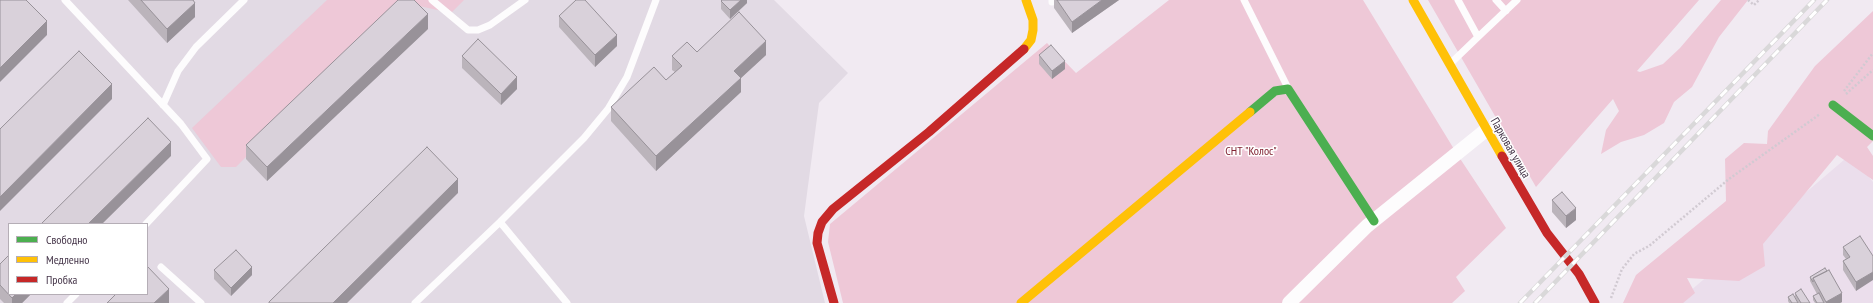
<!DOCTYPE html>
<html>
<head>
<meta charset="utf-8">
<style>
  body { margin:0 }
  #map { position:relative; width:1873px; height:303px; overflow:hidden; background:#f1eaf2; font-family:"PT Sans Narrow",sans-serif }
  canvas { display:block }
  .legend { position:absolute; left:8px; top:223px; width:140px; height:72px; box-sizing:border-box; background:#fff; border:1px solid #b5aeb6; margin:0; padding:5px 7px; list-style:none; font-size:12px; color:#453549 }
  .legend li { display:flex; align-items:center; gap:8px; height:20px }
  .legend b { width:20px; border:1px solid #b5aeb6 }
</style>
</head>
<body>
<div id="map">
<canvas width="1873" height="303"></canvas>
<ul class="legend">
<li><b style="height:5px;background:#4caf50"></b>Свободно</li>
<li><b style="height:5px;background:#ffc107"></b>Медленно</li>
<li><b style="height:5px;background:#c62828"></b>Пробка</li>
</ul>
</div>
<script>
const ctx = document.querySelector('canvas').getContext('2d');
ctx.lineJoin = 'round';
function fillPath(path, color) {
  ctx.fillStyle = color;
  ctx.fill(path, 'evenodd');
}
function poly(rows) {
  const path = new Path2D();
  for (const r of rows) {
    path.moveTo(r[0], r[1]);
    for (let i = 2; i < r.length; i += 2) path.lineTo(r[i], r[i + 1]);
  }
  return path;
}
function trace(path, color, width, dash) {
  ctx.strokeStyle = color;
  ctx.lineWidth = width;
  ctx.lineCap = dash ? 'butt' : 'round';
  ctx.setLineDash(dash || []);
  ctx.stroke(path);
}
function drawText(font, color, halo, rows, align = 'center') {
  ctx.font = font + ' "PT Sans Narrow",sans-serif';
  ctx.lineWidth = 3;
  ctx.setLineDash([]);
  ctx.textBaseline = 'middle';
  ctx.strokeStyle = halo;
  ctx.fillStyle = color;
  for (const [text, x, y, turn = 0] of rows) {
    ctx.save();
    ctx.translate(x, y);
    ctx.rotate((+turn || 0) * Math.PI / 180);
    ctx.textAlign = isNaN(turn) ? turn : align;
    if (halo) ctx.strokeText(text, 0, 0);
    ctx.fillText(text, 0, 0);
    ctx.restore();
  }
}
fillPath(poly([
  [1851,154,1873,182,1873,303,1676,303]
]), '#ebdeec');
fillPath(poly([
  [0,0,774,0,848,73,819,103,804,216,825,303,0,303],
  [9,224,147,224,147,294,9,294]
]), '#e2dae4');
fillPath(poly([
  [327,0,464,0,451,13,410,4,366,36,236,167,221,167,192,128],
  [1169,0,1363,0,1457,154,1506,228,1456,277,1465,291,1452,303,843,303,828,242,830,224,1047,43,1076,73],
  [1428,0,1699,0,1637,71,1640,72,1663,64,1680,48,1721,0,1748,0,1719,37,1692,87,1674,102,1664,123,1644,135,1621,142,1601,154,1606,130,1619,111,1613,99,1536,187],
  [1873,11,1873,141,1867,147,1873,156,1873,180,1837,155,1763,244,1765,266,1739,281,1687,278,1695,293,1683,303,1623,303,1636,275,1726,201,1725,159,1744,143,1767,144,1768,131,1815,66]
]), '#eec8d7');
trace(poly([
  [1748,0,1754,5,1759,0],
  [1844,91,1873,53],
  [1846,94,1873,70],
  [1611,298,1622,269,1634,254,1649,246,1729,179,1820,114]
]), '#d1cad2', 2.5, [2, 2]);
trace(poly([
  [65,0,181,124,207,159,146,224],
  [432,0,468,30,478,30,490,25,525,0],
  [1244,0,1288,88],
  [1458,0,1478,37,1517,0],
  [1496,0,1506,11],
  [1052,2,1052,0],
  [1451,63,1478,37],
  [163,105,178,71,196,47,244,0],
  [500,222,567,303],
  [161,267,201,303],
  [67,303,76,294],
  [415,303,500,222,584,138,608,109,627,77,656,0]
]), '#fdfcfd', 7);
trace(poly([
  [1289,303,1367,226,1486,130]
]), '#fdfcfd', 14);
trace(poly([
  [1833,105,1873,136],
  [1250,112,1275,91,1288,89,1374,221]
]), '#4caf50', 9);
trace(poly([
  [1413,0,1502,156],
  [1024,49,1031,40,1033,30,1033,20,1026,0],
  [1021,303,1250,112]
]), '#ffc107', 9);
trace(poly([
  [1502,156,1547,233,1579,274,1595,303],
  [834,303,817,243,818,233,822,222,833,209,929,132,1024,49]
]), '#c62828', 9);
const rail = poly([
  [1520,303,1814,0],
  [1535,303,1827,0]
]);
trace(rail, '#d9d8d9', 4.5);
trace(rail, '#fff', 3, [9]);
fillPath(poly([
  [128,0,193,0,195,17,167,43],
  [747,0,747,3,730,19,721,9,721,1],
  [1054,0,1119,0,1072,33,1054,8],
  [559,16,617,46,595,67,559,27],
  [428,29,267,181,246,159,246,145],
  [697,52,766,55,741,78,741,92,656,171,611,121,611,107,666,80,675,72,672,70,672,56],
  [1039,55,1065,69,1052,79,1039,64],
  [462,56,517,89,501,105,462,68],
  [1552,200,1576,220,1566,228,1552,212],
  [1843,247,1873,256,1856,291,1843,270,1843,261,1846,259,1843,255],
  [0,264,9,294,31,294,22,303,4,303,0,299],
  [214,270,252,275,231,296,214,279],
  [1810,277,1842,302,1840,303,1815,303,1813,300,1813,296,1817,294,1810,281],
  [1795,293,1810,303,1798,303,1795,297],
  [1788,297,1798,303,1789,303,1788,301]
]), '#bbb4bb');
fillPath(poly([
  [741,0,747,0,747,3,730,19,730,10],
  [1102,0,1119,0,1072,33,1072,22],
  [195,3,195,17,167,43,167,29],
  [428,14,428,29,267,181,267,167],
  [47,21,47,35,0,82,0,68],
  [617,35,617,46,595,67,595,55],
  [766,41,766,55,741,78,741,92,656,171,656,156,734,71],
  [1065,61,1065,69,1052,79,1052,71],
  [517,77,517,89,501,105,501,94],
  [112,84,112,99,0,211,0,197],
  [171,142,171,156,102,224,88,224],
  [458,179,458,193,347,303,333,303],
  [1576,208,1576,220,1566,228,1566,216],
  [252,267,252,275,231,296,231,288],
  [1873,272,1873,280,1856,291,1856,282],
  [169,289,169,303,154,303],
  [1842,293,1842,302,1840,303,1826,303,1826,302],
  [16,294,31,294,22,303,12,303,12,298]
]), '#989299');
const building = poly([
  [0,0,26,0,47,21,0,68,0,0],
  [141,0,193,0,195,3,167,29,141,0],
  [398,0,414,0,428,14,267,167,246,145,398,0],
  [576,0,585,0,617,35,595,55,559,16,576,0],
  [722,0,741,0,730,10,721,1,722,0],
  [1057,0,1102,0,1072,22,1057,0],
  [739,12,766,41,734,71,741,78,656,156,611,107,654,67,666,80,682,66,672,56,687,42,697,52,739,12],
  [478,39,517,77,501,94,462,56,478,39],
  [1051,45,1065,61,1052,71,1039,55,1051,45],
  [79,51,112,84,0,197,0,129,79,51],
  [148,118,171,142,88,224,41,224,148,118],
  [427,147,458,179,333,303,269,303,269,302,427,147],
  [1562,192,1576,208,1566,216,1552,200,1562,192],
  [1860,236,1873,256,1873,272,1856,282,1843,261,1850,257,1843,247,1860,236],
  [236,250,252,267,231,288,214,270,236,250],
  [9,255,9,294,16,294,12,298,0,285,0,264,9,255],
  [147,266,169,289,154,303,107,303,116,294,147,294,147,266],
  [1825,268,1827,271,1813,278,1813,282,1810,277,1825,268],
  [1829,270,1842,293,1826,302,1813,278,1829,270],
  [1801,289,1810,303,1801,303,1795,293,1801,289],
  [1819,293,1824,303,1817,303,1813,296,1819,293],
  [1793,294,1798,303,1792,303,1788,297,1793,294]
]);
fillPath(building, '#d9d1da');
trace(building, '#989299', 1);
drawText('12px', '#453549', '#fff', [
  ["Парковая улица",1510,148,60]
]);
drawText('12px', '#802332', '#fff', [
  ["СНТ \"Колос\"",1251,152]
]);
</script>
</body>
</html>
